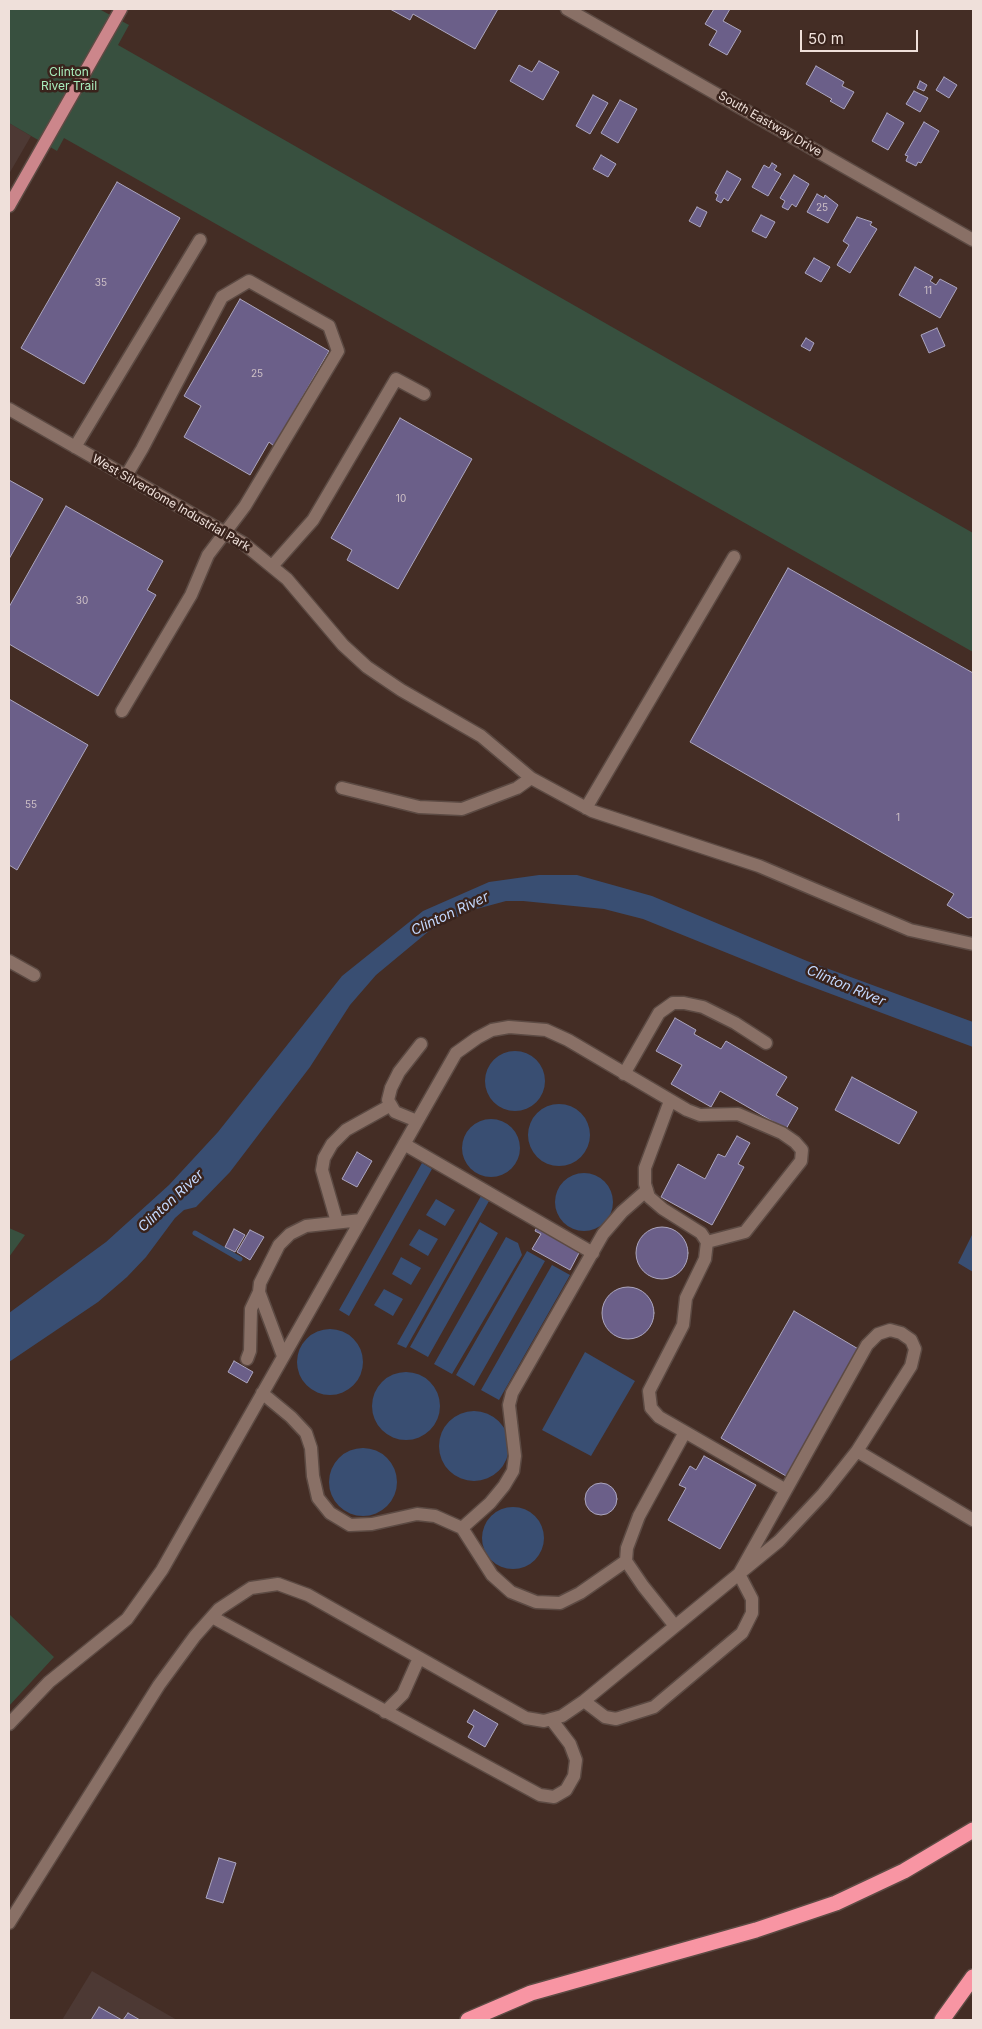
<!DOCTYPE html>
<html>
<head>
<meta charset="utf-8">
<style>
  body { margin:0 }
  #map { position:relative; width:982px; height:2029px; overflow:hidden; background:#442d25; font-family:Inter,sans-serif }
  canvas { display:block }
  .frame { position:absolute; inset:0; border:10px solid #efe0da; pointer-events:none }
  .scale { position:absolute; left:800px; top:30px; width:118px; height:22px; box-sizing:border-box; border:2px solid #efe0da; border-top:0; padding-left:6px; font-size:15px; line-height:18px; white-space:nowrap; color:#efe0da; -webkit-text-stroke:4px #39231c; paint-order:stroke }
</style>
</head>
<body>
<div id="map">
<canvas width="982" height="2029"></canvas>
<div class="frame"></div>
<div class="scale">50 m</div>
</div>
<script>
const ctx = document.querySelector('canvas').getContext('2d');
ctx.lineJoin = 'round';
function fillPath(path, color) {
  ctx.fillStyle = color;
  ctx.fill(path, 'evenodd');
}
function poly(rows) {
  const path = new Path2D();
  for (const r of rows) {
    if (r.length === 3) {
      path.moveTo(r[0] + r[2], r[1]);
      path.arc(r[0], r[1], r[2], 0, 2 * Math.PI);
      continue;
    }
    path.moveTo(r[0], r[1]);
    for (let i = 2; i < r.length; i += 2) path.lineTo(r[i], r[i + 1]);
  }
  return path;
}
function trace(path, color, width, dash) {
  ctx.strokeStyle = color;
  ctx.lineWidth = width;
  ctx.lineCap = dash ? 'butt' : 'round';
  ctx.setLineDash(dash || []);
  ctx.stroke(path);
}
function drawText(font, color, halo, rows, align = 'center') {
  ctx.font = font + ' Inter,sans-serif';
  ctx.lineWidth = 5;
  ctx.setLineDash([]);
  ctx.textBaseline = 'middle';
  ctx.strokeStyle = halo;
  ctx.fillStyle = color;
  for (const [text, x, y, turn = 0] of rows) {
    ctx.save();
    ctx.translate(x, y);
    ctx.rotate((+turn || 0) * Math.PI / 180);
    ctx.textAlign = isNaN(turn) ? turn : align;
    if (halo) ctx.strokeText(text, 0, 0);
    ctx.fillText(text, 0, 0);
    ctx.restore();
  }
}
fillPath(poly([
  [9,123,31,136,9,174],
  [92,1971,177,2020,62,2020]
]), '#4d3934');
fillPath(poly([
  [9,9,99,9,129,25,118,45,973,533,973,652,64,138,57,151,9,123],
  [9,1228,25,1235,9,1257],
  [9,1614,54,1657,9,1706]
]), '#38503f');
fillPath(poly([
  [539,875,577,875,652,896,807,961,973,1022,973,1047,799,982,643,919,604,909,523,901,506,901,469,911,429,931,376,975,350,1005,310,1067,230,1172,196,1207,184,1210,175,1218,146,1257,127,1277,98,1302,9,1362,9,1313,106,1242,169,1185,218,1132,342,976,423,911,489,882],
  [515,1081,30],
  [559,1135,31],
  [491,1148,29],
  [422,1163,432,1169,349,1316,339,1310],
  [584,1202,29],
  [481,1196,489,1201,406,1348,397,1344],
  [436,1199,455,1210,445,1226,426,1215],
  [480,1222,498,1233,428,1357,410,1347],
  [419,1229,438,1239,428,1256,409,1245],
  [973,1233,973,1272,958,1263],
  [506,1237,518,1243,522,1255,452,1374,434,1364],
  [527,1251,545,1261,474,1386,456,1375],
  [401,1257,421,1268,411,1285,392,1274],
  [552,1265,570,1275,499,1400,481,1390],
  [384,1289,403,1299,393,1316,374,1305],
  [330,1362,33],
  [585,1352,635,1381,591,1456,542,1430],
  [406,1406,34],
  [474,1446,35],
  [363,1482,34],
  [513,1538,31]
]), '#394e72');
trace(poly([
  [195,1233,240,1259]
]), '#394e72', 5);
const building = poly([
  [390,9,498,9,475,49,413,14,410,20,390,9],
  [714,9,730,9,723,21,741,31,727,55,709,45,717,31,705,24,714,9],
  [539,61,559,72,543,100,510,81,519,65,532,72,539,61],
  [816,66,844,82,842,86,854,92,844,109,830,101,832,99,806,84,816,66],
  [944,77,957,85,949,98,936,90,944,77],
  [920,81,927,85,924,91,917,88,920,81],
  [914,91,928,98,920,112,906,104,914,91],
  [593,95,608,103,590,134,576,126,593,95],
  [620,100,637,109,618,143,601,133,620,100],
  [887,113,904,123,888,150,872,141,887,113],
  [924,122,939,131,921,163,918,162,916,166,906,161,908,156,905,155,924,122],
  [601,155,616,164,608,177,593,169,601,155],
  [772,163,777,166,774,170,781,174,768,196,752,187,764,165,769,168,772,163],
  [727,171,741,179,728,201,724,198,721,203,716,200,718,195,715,193,727,171],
  [794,175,809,184,796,207,792,204,788,210,782,207,785,201,780,198,794,175],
  [117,182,180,218,84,384,21,348,117,182],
  [817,194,824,198,825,195,838,205,828,223,807,212,817,194],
  [697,207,707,212,700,227,689,221,697,207],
  [761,215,775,222,766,238,752,231,761,215],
  [857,217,872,222,870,225,877,229,850,273,837,265,849,245,843,241,857,217],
  [814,258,830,267,821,282,805,273,814,258],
  [915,267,933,277,930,281,936,285,940,279,957,288,940,318,899,295,915,267],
  [240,299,329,351,274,446,269,442,250,475,184,437,201,406,184,396,240,299],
  [937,328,945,346,929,353,921,335,937,328],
  [806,338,814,343,810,351,801,346,806,338],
  [400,418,472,459,398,589,347,560,352,550,331,538,400,418],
  [9,480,43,499,9,559,9,480],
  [66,506,163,561,147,590,156,595,98,696,9,644,9,607,66,506],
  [788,568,973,673,973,917,968,918,947,905,954,894,690,742,788,568],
  [9,699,88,745,17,870,9,865,9,699],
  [675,1018,696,1030,694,1034,721,1049,726,1041,787,1077,776,1095,798,1108,786,1129,720,1091,711,1107,671,1084,682,1065,656,1051,675,1018],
  [852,1077,917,1112,899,1144,835,1110,852,1077],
  [737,1136,750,1143,738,1164,744,1167,712,1225,661,1197,678,1164,705,1179,718,1154,725,1157,737,1136],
  [357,1152,372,1161,357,1187,342,1179,357,1152],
  [537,1227,580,1251,570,1270,532,1249,541,1234,535,1231,537,1227],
  [662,1253,26],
  [234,1229,245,1235,235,1252,225,1247,234,1229],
  [250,1230,264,1237,250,1260,237,1252,250,1230],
  [628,1313,26],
  [794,1311,860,1350,786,1476,721,1438,794,1311],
  [234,1361,253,1372,247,1383,228,1372,234,1361],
  [704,1456,756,1485,720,1549,668,1520,686,1488,679,1485,690,1466,696,1470,704,1456],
  [601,1499,16],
  [474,1710,498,1724,485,1747,468,1737,474,1726,467,1722,474,1710],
  [219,1858,236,1863,223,1903,206,1898,219,1858],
  [99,2007,122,2020,91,2020,99,2007],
  [128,2013,140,2020,123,2020,128,2013]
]);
fillPath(building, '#6b5f89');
trace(building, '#aca6bf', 1);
const minor = poly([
  [567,9,973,240],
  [9,409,243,543,287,579,343,645,367,667,401,690,481,736,531,778,592,811,759,866,910,930,973,944],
  [75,447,200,240],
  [273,565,313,520,396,379,424,394],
  [122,711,191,595,208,555,245,506,338,351,329,326,249,281,222,297,142,449,126,476],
  [342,788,419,807,462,809,517,788,531,778],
  [586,808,734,557],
  [9,961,34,975],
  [624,1074,659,1013,673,1003,684,1003,703,1007,735,1023,766,1043],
  [670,1101,645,1168,645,1184,649,1197,663,1209,701,1233,707,1242,705,1259,686,1298,683,1325,649,1391,651,1408,659,1417,786,1490],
  [417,1121,395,1112,388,1100,391,1088,399,1072,421,1044],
  [404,1144,593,1253],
  [337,1222,322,1170,324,1158,332,1144,346,1130,391,1105],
  [283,1356,259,1292,260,1283,279,1245,290,1234,306,1226,361,1220],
  [247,1359,250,1351,251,1309,259,1292],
  [262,1393,291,1417,306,1433,311,1448,313,1476,318,1498,330,1513,350,1525,372,1524,417,1514,435,1516,462,1528,492,1575,511,1592,536,1602,560,1603,580,1593,626,1561],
  [857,1451,973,1520],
  [462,1528,490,1503,504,1486,513,1471,515,1456,509,1405,512,1393,603,1234,622,1212,647,1190],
  [212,1617,540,1795,554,1797,566,1790,574,1776,576,1760,570,1744,551,1719],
  [675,1626,643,1586,626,1561,627,1548,639,1516,685,1432],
  [584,1701,605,1717,616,1719,654,1707,742,1633,752,1613,752,1599,739,1574],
  [385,1712,403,1694,419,1658],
  [9,1724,49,1682,127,1619,162,1570,456,1053,477,1038,492,1030,509,1027,546,1030,568,1040,687,1110,700,1115,738,1114,782,1133,795,1142,802,1150,801,1161,745,1232,707,1242],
  [9,1923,159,1685,195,1636,219,1609,251,1588,278,1584,308,1595,526,1718,544,1721,562,1716,584,1701,779,1541,823,1494,857,1451,911,1366,915,1349,911,1340,901,1333,890,1330,878,1334,867,1345,739,1574]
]);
const major = poly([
  [9,206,121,9]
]);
const highway = poly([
  [468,2020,531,1993,756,1930,836,1903,904,1871,973,1830],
  [942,2020,973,1977]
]);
trace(minor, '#5c4a43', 15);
trace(major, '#5c4a43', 15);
trace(highway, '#5c4a43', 18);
trace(minor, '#897066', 12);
trace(major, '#cc868b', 12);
trace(highway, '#f895a3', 15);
drawText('10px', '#cec0c6', null, [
  ["25",822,208],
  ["35",101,283],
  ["11",928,291],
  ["25",257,374],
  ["10",401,499],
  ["30",82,601],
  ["55",31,805],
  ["1",898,818]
]);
drawText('12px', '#a9edbc', '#39231c', [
  ["Clinton",69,72],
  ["River Trail",69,86]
]);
drawText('12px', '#efe0da', '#39231c', [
  ["South Eastway Drive",770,124,30],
  ["West Silverdome Industrial Park",171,503,30]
]);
drawText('italic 14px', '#c3d8fe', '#39231c', [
  ["Clinton River",450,914,-25],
  ["Clinton River",846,986,23],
  ["Clinton River",171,1201,-43]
]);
</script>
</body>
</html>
